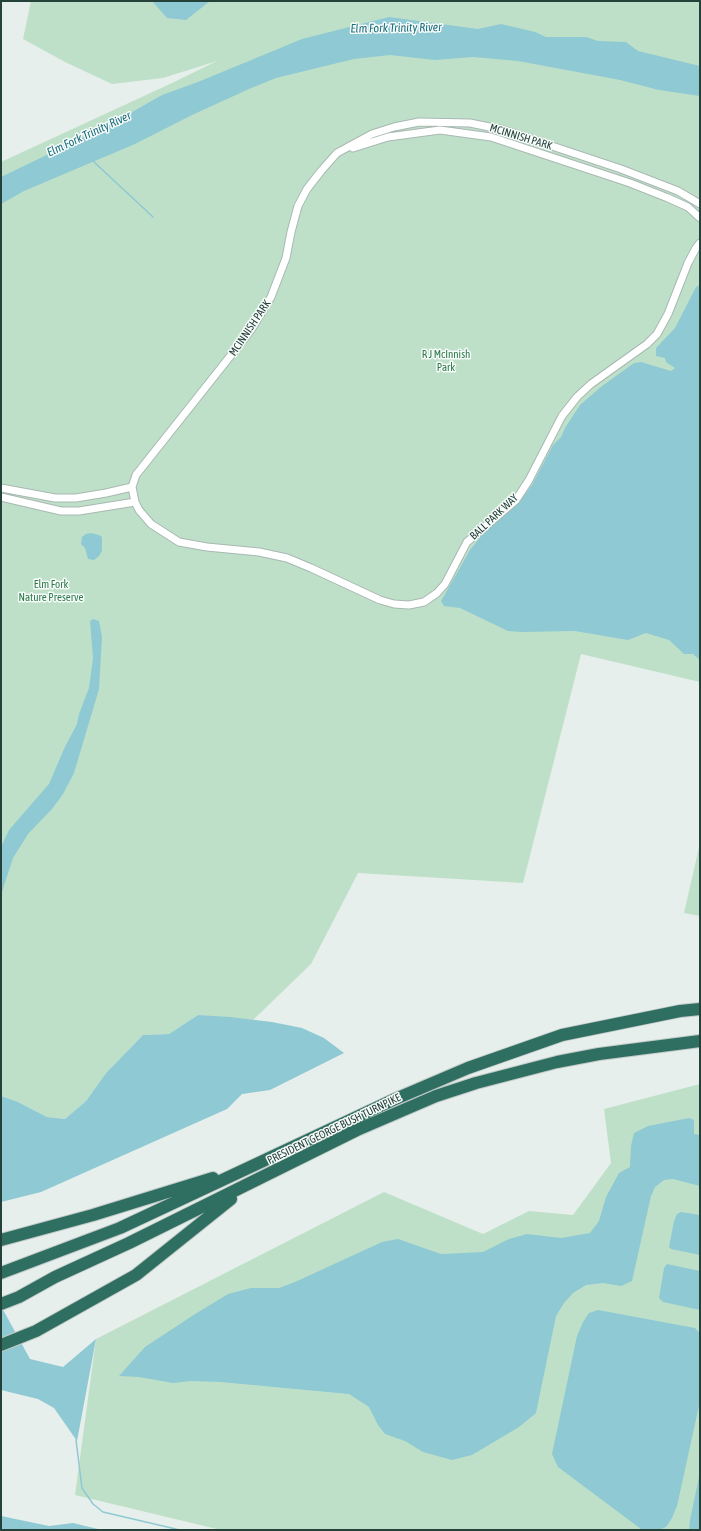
<!DOCTYPE html>
<html>
<head>
<meta charset="utf-8">
<style>
  body { margin:0 }
  #map { position:relative; width:701px; height:1531px; overflow:hidden; background:#e6efeb; font-family:"Asap Condensed",sans-serif }
  canvas { display:block }
  .frame { position:absolute; inset:0; border:2px solid #24423a; pointer-events:none }
</style>
</head>
<body>
<div id="map">
<canvas width="701" height="1531"></canvas>
<div class="frame"></div>
</div>
<script>
const ctx = document.querySelector('canvas').getContext('2d');
ctx.lineJoin = 'round';
function fillPath(path, color) {
  ctx.fillStyle = color;
  ctx.fill(path, 'evenodd');
}
function poly(rows) {
  const path = new Path2D();
  for (const r of rows) {
    path.moveTo(r[0], r[1]);
    for (let i = 2; i < r.length; i += 2) path.lineTo(r[i], r[i + 1]);
  }
  return path;
}
function trace(path, color, width, dash) {
  ctx.strokeStyle = color;
  ctx.lineWidth = width;
  ctx.lineCap = dash ? 'butt' : 'round';
  ctx.setLineDash(dash || []);
  ctx.stroke(path);
}
function drawText(font, color, halo, rows, align = 'center') {
  ctx.font = font + ' "Asap Condensed",sans-serif';
  ctx.lineWidth = 3;
  ctx.setLineDash([]);
  ctx.textBaseline = 'middle';
  ctx.strokeStyle = halo;
  ctx.fillStyle = color;
  for (const [text, x, y, turn = 0] of rows) {
    ctx.save();
    ctx.translate(x, y);
    ctx.rotate((+turn || 0) * Math.PI / 180);
    ctx.textAlign = isNaN(turn) ? turn : align;
    if (halo) ctx.strokeText(text, 0, 0);
    ctx.fillText(text, 0, 0);
    ctx.restore();
  }
}
fillPath(poly([
  [31,1,700,1,700,682,581,654,523,883,358,873,311,964,253,1020,198,1015,169,1034,143,1035,106,1073,86,1101,65,1119,47,1117,18,1102,1,1096,1,162,172,83,217,61,163,78,112,84,65,62,23,39],
  [700,843,700,916,684,913],
  [700,1084,700,1530,221,1530,75,1495,96,1339,384,1192,483,1234,529,1211,573,1215,611,1163,604,1109]
]), '#bfe0c8');
fillPath(poly([
  [152,1,210,1,186,20,167,18],
  [389,17,478,29,501,24,535,32,546,37,586,37,598,41,626,42,638,51,700,66,700,96,659,90,620,80,518,61,473,57,435,60,390,55,354,59,276,78,249,89,192,115,135,144,24,191,1,204,1,177,113,123,162,95,198,82,302,39],
  [700,285,700,660,693,654,684,654,669,640,646,633,628,640,575,631,522,632,508,631,460,608,444,606,441,601,470,550,489,526,520,501,532,485,553,445,561,437,565,428,580,405,602,386,634,363,641,362,671,371,675,368,666,362,665,358,656,356,656,348,675,328,696,287],
  [91,533,99,535,102,537,102,551,99,556,94,560,88,559,85,548,81,544,82,537,86,534],
  [93,619,99,621,102,637,99,689,74,773,63,794,52,809,28,834,13,858,1,895,1,847,9,830,49,784,64,749,77,724,79,714,89,688,93,658,90,621],
  [198,1015,230,1017,272,1022,302,1028,324,1038,344,1053,270,1090,242,1094,227,1109,41,1192,1,1202,1,1096,18,1102,47,1117,65,1119,86,1101,106,1073,143,1035,169,1034],
  [689,1118,694,1120,694,1134,700,1135,700,1186,673,1179,664,1180,655,1187,651,1196,632,1281,621,1286,603,1283,586,1285,573,1293,564,1303,556,1316,536,1413,519,1427,472,1455,452,1460,423,1452,405,1441,385,1434,378,1425,369,1407,349,1394,221,1382,191,1381,173,1383,139,1377,119,1376,145,1347,192,1316,228,1294,251,1288,279,1288,295,1282,382,1242,398,1239,441,1254,463,1253,483,1252,509,1239,527,1234,561,1238,590,1233,599,1221,606,1197,619,1173,630,1167,631,1146,634,1133,648,1126],
  [681,1212,700,1215,700,1255,671,1249,669,1247,674,1221,677,1214],
  [667,1264,700,1271,700,1310,663,1302,659,1298,664,1268],
  [1,1306,30,1359,63,1367,96,1339,77,1441,54,1408,38,1399,1,1390],
  [598,1310,695,1328,700,1333,700,1401,677,1506,672,1518,666,1527,659,1530,641,1529,558,1467,552,1454,577,1336,583,1322,589,1313],
  [700,1472,700,1530,689,1530,690,1520],
  [1,1516,49,1526,73,1523,102,1530,1,1530]
]), '#8ec9d4');
trace(poly([
  [93,161,153,217],
  [76,1440,82,1488,93,1504,103,1512,180,1530]
]), '#8ec9d4', 1.5);
const street = poly([
  [353,148,388,137,440,130,491,137,630,183,668,198,688,207,700,218],
  [700,204,678,191,621,169,504,130,470,123,419,122,394,127,372,134,337,153,321,171,307,189,298,206,291,232,286,258,271,297,251,330,136,475,132,487,135,502,139,510,151,524,179,542,207,547,259,552,287,558,311,568,380,600,394,604,409,605,424,602,437,593,445,584,467,542,516,500,529,480,562,416,577,397,591,384,647,344,657,334,668,314,688,263,696,248,700,243],
  [1,488,55,498,76,498,106,493,132,487],
  [1,497,61,511,79,511,135,502]
]);
const highway = poly([
  [1,1240,93,1215,213,1178],
  [1,1273,120,1228,393,1100,468,1068,562,1035,680,1011,700,1009],
  [1,1304,19,1297,55,1277,129,1243,357,1130,436,1096,476,1083,557,1062,599,1054,700,1041],
  [1,1345,36,1331,136,1275,231,1199]
]);
trace(street, '#a8b8b2', 9);
trace(highway, '#c2cac8', 14);
trace(street, '#fff', 7);
trace(highway, '#2f6f62', 12);
drawText('11px', '#24423a', '#f7fbf9', [
  ["MCINNISH PARK",521,137,17],
  ["MCINNISH PARK",250,328,-56],
  ["BALL PARK WAY",494,517,-43],
  ["PRESIDENT GEORGE BUSH TURNPIKE",334,1129,-26]
]);
drawText('11px', '#2d7a4b', '#f7fbf9', [
  ["R J McInnish",446,355],
  ["Park",446,368],
  ["Elm Fork",51,585],
  ["Nature Preserve",51,598]
]);
drawText('italic 12px', '#1c6f80', '#f7fbf9', [
  ["Elm Fork Trinity River",396,28,-1],
  ["Elm Fork Trinity River",89,134,-25]
]);
</script>
</body>
</html>
